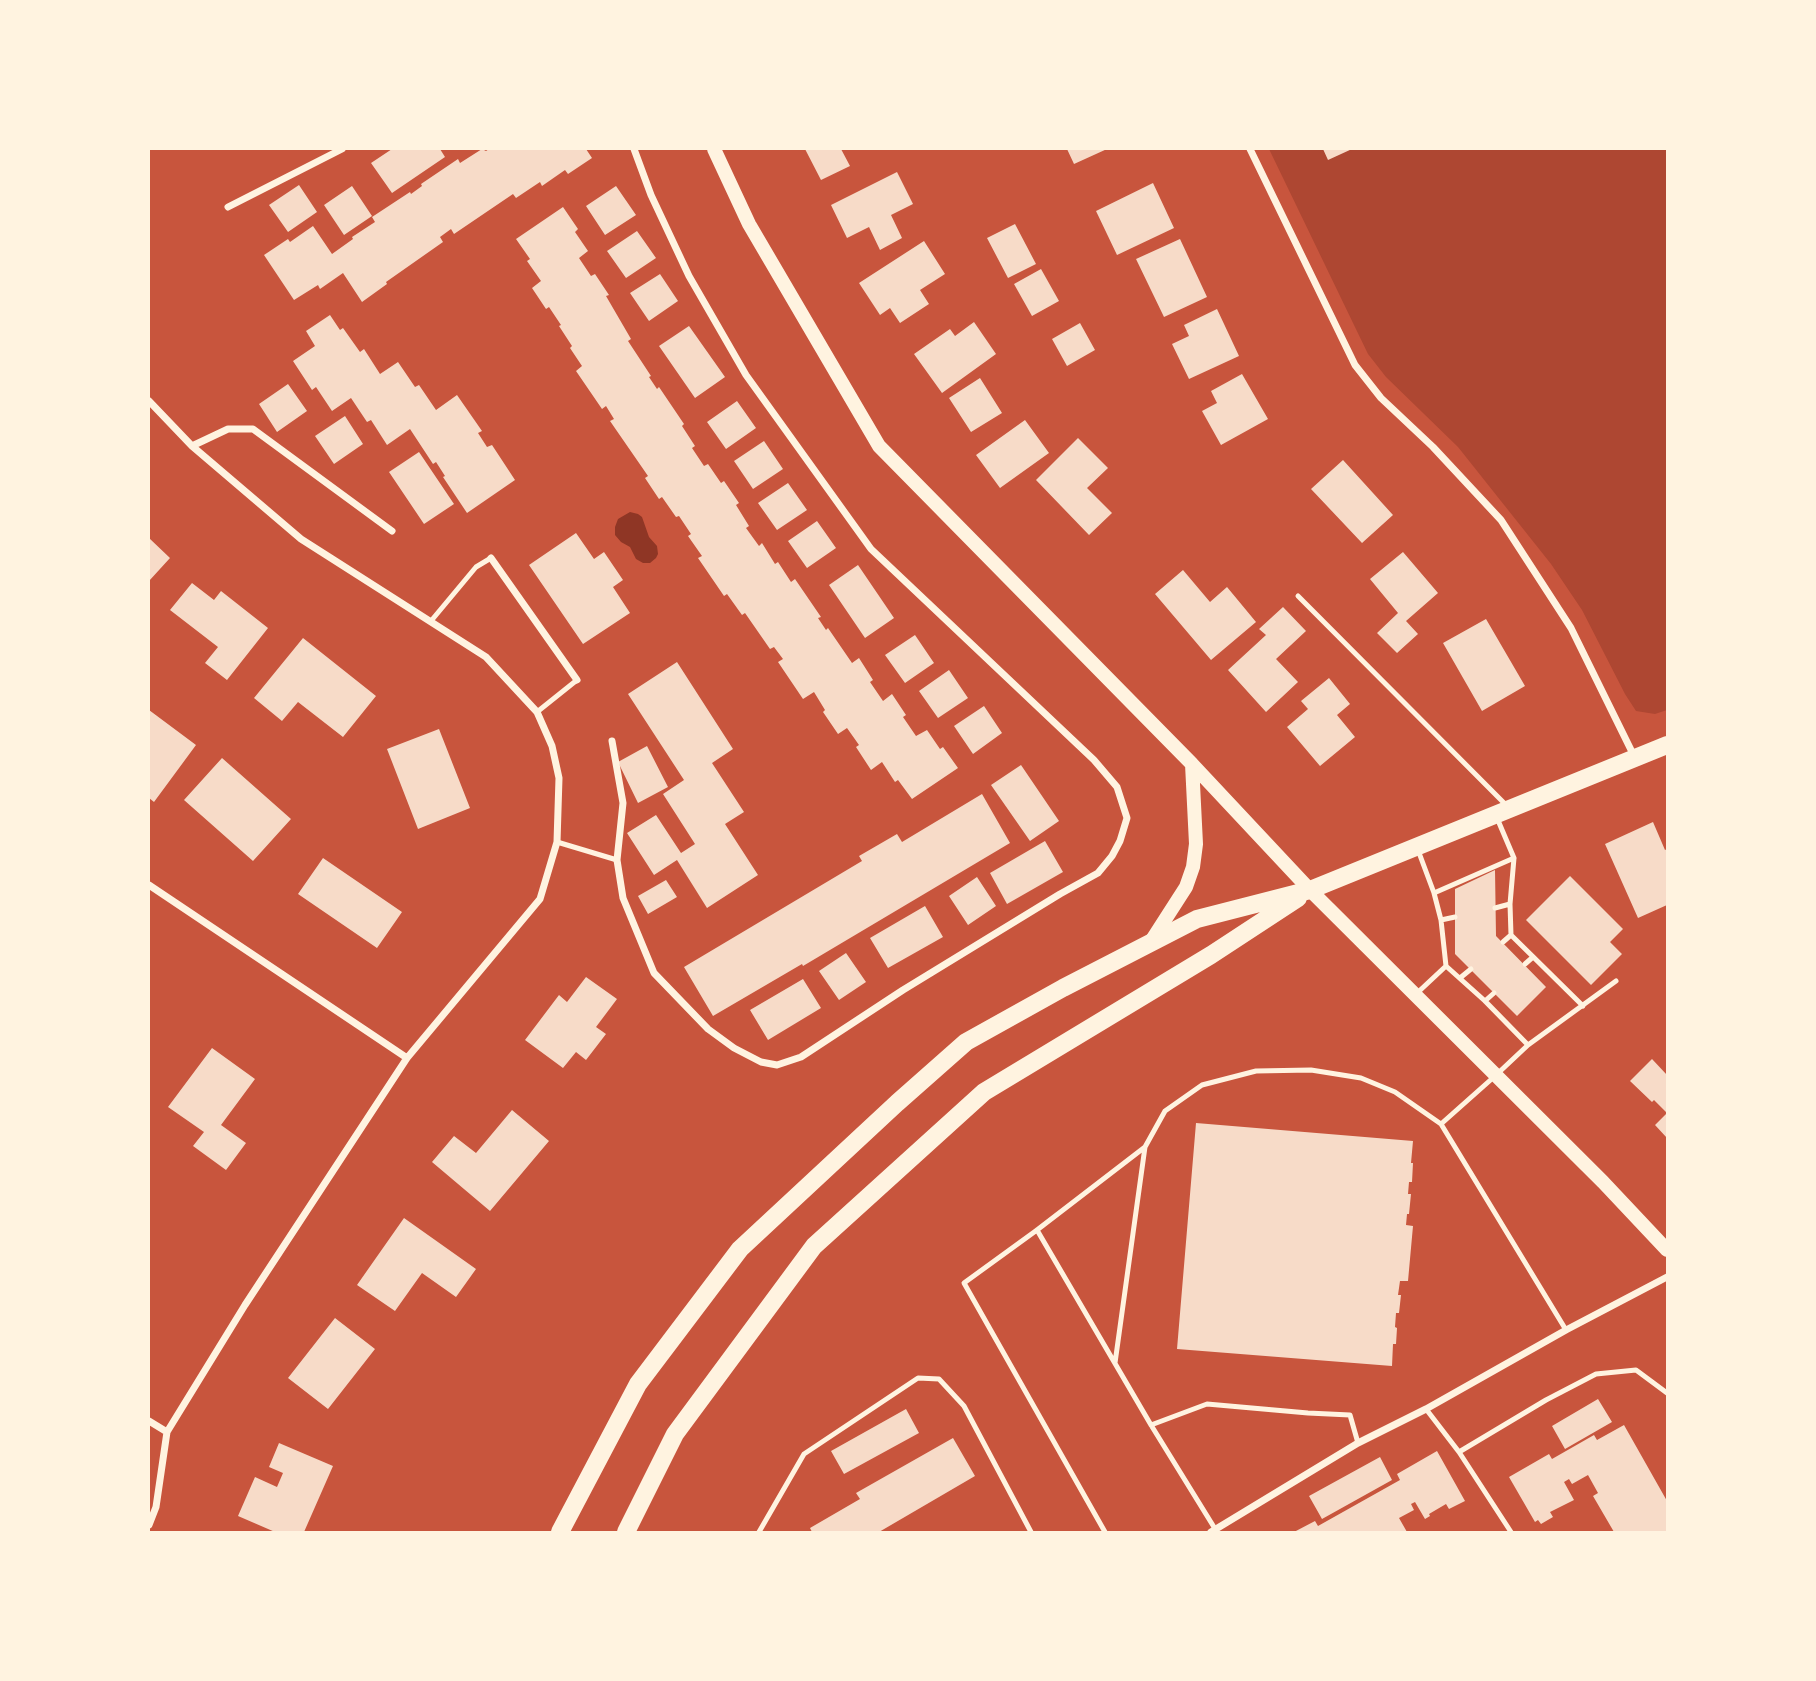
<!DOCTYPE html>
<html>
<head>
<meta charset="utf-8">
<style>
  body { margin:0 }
  #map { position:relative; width:1816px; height:1681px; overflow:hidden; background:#c8553d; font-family:Figtree,sans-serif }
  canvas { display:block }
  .frame { position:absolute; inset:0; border:150px solid #fff3e0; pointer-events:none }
</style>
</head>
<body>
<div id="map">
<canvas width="1816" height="1681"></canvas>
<div class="frame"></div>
</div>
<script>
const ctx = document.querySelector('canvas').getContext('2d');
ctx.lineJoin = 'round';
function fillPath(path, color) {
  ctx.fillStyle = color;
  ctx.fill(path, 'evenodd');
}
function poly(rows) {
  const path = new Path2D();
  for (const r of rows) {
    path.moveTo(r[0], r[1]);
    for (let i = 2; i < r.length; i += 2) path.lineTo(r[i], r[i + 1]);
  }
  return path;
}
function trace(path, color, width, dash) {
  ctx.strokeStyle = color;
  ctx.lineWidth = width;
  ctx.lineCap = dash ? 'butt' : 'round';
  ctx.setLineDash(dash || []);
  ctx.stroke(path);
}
fillPath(poly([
  [1269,149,1667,149,1667,710,1655,714,1636,711,1625,694,1582,610,1551,564,1458,447,1386,377,1368,354]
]), '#ae4732');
fillPath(poly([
  [630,512,638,514,642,517,649,537,657,546,658,554,656,558,650,563,643,563,636,559,630,547,621,542,615,535,615,527,618,519]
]), '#8f3625');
fillPath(poly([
  [392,149,440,149,445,157,392,193,371,163],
  [482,149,486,151,489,149,586,149,592,158,568,174,565,170,542,186,540,182,516,198,513,194,454,234,451,229,440,237,443,242,386,282,387,284,362,302,343,273,320,289,318,285,294,300,264,255,288,239,290,242,313,226,332,254,353,239,352,237,375,222,372,217,410,192,411,194,422,186,421,184,458,159,460,163],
  [805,149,841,149,850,166,821,180],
  [1067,149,1107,149,1074,164],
  [1323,149,1352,149,1328,160],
  [897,172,913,204,891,215,902,238,880,250,869,227,847,238,831,205],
  [1153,183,1174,228,1117,255,1096,211],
  [299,185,317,212,288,232,269,205],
  [352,186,372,216,344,235,324,205],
  [616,186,636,215,605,235,586,206],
  [563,207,578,229,575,232,588,251,579,258,591,276,595,274,609,295,606,296,631,339,628,341,651,376,649,377,657,389,659,387,684,424,682,426,695,446,692,448,704,466,708,464,721,483,724,481,739,503,736,505,749,526,746,528,759,546,762,543,775,564,778,562,791,582,795,579,821,617,818,618,826,630,828,628,852,663,859,658,873,680,870,682,883,701,892,694,906,715,903,717,916,736,927,730,940,749,943,747,958,768,912,799,898,780,895,782,882,762,871,770,856,747,859,745,847,728,838,734,823,712,825,710,814,692,803,699,778,662,783,659,774,647,770,649,745,613,742,615,727,594,724,596,698,558,702,556,688,536,691,534,679,516,676,517,662,497,659,499,645,478,648,476,610,421,614,419,606,406,602,409,576,371,582,366,570,348,572,346,559,326,561,325,549,307,546,309,532,288,541,281,527,261,530,259,516,239],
  [1015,224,1036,264,1008,278,987,238],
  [637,231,656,258,626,278,607,251],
  [1180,239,1207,297,1164,317,1136,259],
  [924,241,945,274,920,290,929,304,900,323,890,308,880,315,859,283],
  [1041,269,1059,301,1032,316,1014,284],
  [660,274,678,301,649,321,630,293],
  [1217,309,1239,356,1189,379,1172,344,1189,336,1184,325],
  [330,315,340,330,343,328,360,352,364,349,380,374,398,362,415,387,419,385,436,410,457,395,482,431,478,433,487,447,492,445,515,480,467,513,443,477,445,476,436,462,433,464,410,429,387,445,371,420,367,422,351,398,332,411,316,387,312,390,293,361,315,346,306,331],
  [974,322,996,354,942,393,914,354,950,329,955,336],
  [1080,323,1095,350,1067,366,1052,339],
  [689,326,725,377,695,398,659,346],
  [1242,374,1268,419,1221,445,1202,411,1217,403,1211,391],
  [980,378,1002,413,971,432,949,398],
  [288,384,307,411,277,432,259,404],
  [737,401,756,428,726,449,707,422],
  [345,416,363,444,334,464,315,436],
  [1025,420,1049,453,1000,488,976,455],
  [1078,438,1108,468,1087,488,1112,513,1089,535,1036,480],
  [764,441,783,469,753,489,734,461],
  [419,452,454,504,424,524,389,472],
  [1343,460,1393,515,1362,543,1311,489],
  [788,483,807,510,777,530,758,503],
  [817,521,836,548,807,568,788,541],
  [576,533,594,559,604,552,623,580,613,587,630,613,583,644,529,565],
  [149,538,170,558,149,581],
  [1403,552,1438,593,1406,621,1418,634,1397,653,1377,633,1398,613,1370,579],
  [858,565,894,618,865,638,829,585],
  [1183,570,1210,602,1227,587,1256,622,1211,660,1155,594],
  [192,583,214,600,221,591,268,628,227,680,205,663,218,647,170,610],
  [1283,607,1306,631,1276,659,1298,682,1266,712,1228,670,1266,635,1259,629],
  [1486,619,1525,686,1482,711,1443,643],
  [915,635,934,663,905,683,885,655],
  [303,638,376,696,343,737,298,702,282,721,254,698],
  [677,662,733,749,712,763,744,812,725,824,758,875,707,908,677,860,654,875,627,833,656,815,681,853,695,844,663,794,684,780,628,694],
  [949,670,968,698,938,718,919,691],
  [1329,678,1350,704,1337,715,1355,737,1320,766,1287,727,1308,709,1301,701],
  [984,706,1002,733,973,754,954,726],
  [149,710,196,745,154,802,149,798],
  [439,729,470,808,418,829,387,749],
  [647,746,668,787,638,803,618,762],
  [222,758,291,819,253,861,184,800],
  [1021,765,1059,821,1030,841,991,785],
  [982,794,1010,843,803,966,802,964,713,1016,684,967,862,861,859,856,897,834,902,842],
  [1653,822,1665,850,1667,849,1667,905,1638,918,1605,844],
  [1045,841,1063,872,1007,904,990,873],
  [323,858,402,912,377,948,298,894],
  [1495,870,1496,936,1546,987,1517,1016,1455,954,1455,889],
  [1570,876,1623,929,1610,942,1622,954,1591,985,1526,920],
  [977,877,996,906,968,925,949,896],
  [666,880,677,897,648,914,638,896],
  [925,906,943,937,888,968,870,938],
  [846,953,866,982,839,1000,819,971],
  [586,977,617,999,596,1027,606,1034,586,1060,576,1052,563,1068,525,1040,559,995,567,1002],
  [803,979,821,1008,768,1040,750,1010],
  [212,1048,255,1079,221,1125,246,1143,226,1170,193,1146,204,1132,168,1107],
  [1652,1059,1667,1075,1667,1086,1666,1087,1667,1089,1667,1138,1655,1125,1667,1113,1654,1100,1652,1102,1630,1081],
  [512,1110,549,1141,490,1211,432,1162,454,1136,476,1153],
  [1196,1123,1413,1141,1411,1163,1413,1163,1412,1182,1409,1182,1408,1194,1411,1194,1409,1214,1407,1214,1406,1225,1413,1226,1408,1281,1400,1281,1398,1295,1401,1295,1399,1313,1396,1313,1395,1327,1397,1328,1396,1344,1393,1344,1392,1366,1177,1349],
  [404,1218,476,1269,456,1297,422,1273,395,1311,357,1285],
  [335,1318,375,1349,328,1409,288,1378],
  [1598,1399,1612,1422,1565,1449,1552,1426],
  [906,1409,919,1433,844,1474,831,1451],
  [1624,1425,1667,1501,1667,1532,1614,1532,1593,1496,1598,1493,1588,1475,1572,1484,1569,1479,1564,1482,1574,1500,1550,1512,1553,1517,1541,1524,1538,1520,1535,1522,1509,1477,1549,1454,1552,1459,1594,1435,1597,1440],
  [953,1438,975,1476,879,1532,812,1532,810,1528,860,1499,856,1493],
  [279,1443,333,1466,304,1532,275,1532,238,1516,255,1477,277,1487,283,1473,269,1467],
  [1437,1451,1465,1501,1449,1509,1446,1504,1429,1514,1430,1516,1425,1519,1415,1502,1411,1504,1414,1510,1399,1518,1407,1532,1294,1532,1315,1521,1318,1526,1400,1480,1397,1474],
  [1380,1457,1392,1480,1322,1519,1309,1496]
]), '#f7dbc8');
trace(poly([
  [1298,596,1508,807],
  [431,621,476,567,491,558],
  [537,712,577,680],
  [1497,818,1514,858,1510,904,1511,935,1583,1006],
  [557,842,617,860],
  [1434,893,1514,858],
  [1495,908,1510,904],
  [1441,920,1455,917],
  [1503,942,1511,935],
  [1525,964,1533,957],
  [1460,978,1471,969],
  [1415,995,1446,966,1441,920,1434,893,1418,850],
  [1485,1001,1494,993],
  [1528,1045,1616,981],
  [1441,1124,1495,1076,1528,1045,1485,1001,1446,966],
  [1037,1230,1151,1425,1217,1532],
  [1115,1363,1145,1147],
  [1426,1409,1459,1452,1546,1400,1596,1374,1636,1370,1667,1393],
  [1151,1425,1207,1404,1308,1413,1350,1415,1358,1443],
  [1459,1452,1511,1532],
  [759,1532,804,1454,918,1378,939,1379,964,1406,1031,1532],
  [1105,1532,964,1283,1037,1230,1145,1147,1165,1111,1202,1085,1256,1071,1311,1070,1361,1078,1395,1092,1441,1124,1566,1330]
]), '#fff3e0', 5);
trace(poly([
  [1250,149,1355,365,1381,398,1433,447,1501,520,1571,628,1635,758],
  [228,207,342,149],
  [149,401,192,446,301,539,486,657,537,712,552,746,559,778,557,842,540,899,407,1058,245,1305,167,1432,156,1507,149,1525],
  [192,446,228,429,253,429,392,531],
  [491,558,577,680],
  [612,741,623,803,617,860,623,898,654,973,708,1029,734,1048,761,1062,777,1065,801,1057,903,990,1060,894,1098,873,1112,856,1120,841,1127,818,1117,787,1094,760,871,549,746,375,689,276,651,195,634,149],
  [149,885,407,1058],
  [149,1421,167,1432],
  [1211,1532,1358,1443,1426,1409,1566,1330,1667,1277]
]), '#fff3e0', 7);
trace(poly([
  [714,149,749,224,879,446,1192,764,1310,890,1603,1182,1667,1250],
  [1150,943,1186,887,1193,867,1196,844,1192,764]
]), '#fff3e0', 14);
trace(poly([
  [560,1532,638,1384,740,1249,897,1103,966,1042,1063,988,1197,919,1310,890,1667,745],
  [626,1532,675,1434,814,1246,984,1092,1211,955,1298,898]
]), '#fff3e0', 18);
</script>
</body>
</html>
